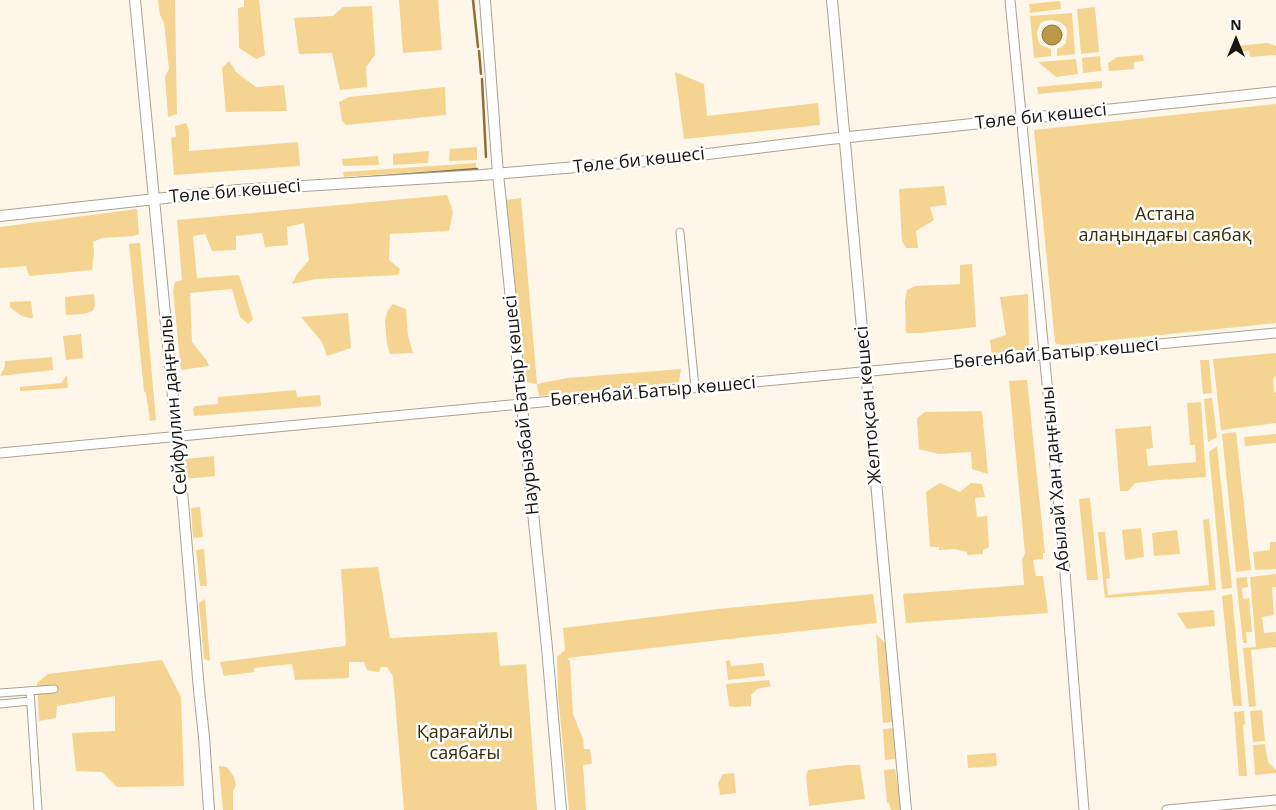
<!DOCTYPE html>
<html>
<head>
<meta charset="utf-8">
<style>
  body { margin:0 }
  #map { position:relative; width:1276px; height:810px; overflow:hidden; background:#fef7e9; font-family:"Open Sans",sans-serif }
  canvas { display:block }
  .north { position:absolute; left:1211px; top:15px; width:50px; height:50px; -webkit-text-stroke:4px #fff; paint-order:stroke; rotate:0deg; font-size:14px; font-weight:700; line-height:20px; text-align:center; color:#18150f }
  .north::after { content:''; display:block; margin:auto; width:18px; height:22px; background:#18150f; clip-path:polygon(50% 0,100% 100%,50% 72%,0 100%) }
</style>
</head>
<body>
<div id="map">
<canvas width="1276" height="810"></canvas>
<div class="north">N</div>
</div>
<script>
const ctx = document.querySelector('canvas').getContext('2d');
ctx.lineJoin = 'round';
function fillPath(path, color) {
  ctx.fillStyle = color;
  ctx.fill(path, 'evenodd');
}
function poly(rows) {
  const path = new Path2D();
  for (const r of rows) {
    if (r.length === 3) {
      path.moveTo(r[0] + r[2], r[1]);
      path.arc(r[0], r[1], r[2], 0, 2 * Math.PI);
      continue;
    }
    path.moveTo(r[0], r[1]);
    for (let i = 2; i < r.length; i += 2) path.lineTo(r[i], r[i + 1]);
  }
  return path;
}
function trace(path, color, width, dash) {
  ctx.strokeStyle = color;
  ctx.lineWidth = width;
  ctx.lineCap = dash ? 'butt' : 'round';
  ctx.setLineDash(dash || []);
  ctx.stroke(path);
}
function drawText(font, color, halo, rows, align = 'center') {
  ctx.font = font + ' "Open Sans",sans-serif';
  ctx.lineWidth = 5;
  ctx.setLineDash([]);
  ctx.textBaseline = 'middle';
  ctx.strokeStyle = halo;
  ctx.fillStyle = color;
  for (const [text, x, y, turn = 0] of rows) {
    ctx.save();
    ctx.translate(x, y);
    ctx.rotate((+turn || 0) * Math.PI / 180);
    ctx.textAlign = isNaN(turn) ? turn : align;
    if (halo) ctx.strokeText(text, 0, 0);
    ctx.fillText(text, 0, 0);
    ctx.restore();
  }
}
fillPath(poly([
  [158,0,175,0,177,114,168,117,165,77,169,69,164,23,160,15],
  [244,0,259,0,265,55,256,59,239,48,238,8,244,7],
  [399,0,438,0,442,50,403,53],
  [1060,1,1061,9,1030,13,1029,4],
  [372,6,375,55,366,67,367,87,340,90,332,53,299,54,294,18,333,16,343,7],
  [1095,7,1099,52,1081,54,1077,9],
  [1072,13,1075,54,1057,56,1057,49,1063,46,1066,43,1067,32,1066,27,1060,22,1052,20,1044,21,1040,24,1037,32,1038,41,1041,45,1051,49,1051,56,1034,58,1030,16],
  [1268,43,1276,46,1276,55,1250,57,1249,51,1236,52,1235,46],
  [1143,55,1144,61,1134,62,1134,69,1109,71,1108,63,1117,57],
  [1100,56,1101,71,1083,73,1082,58],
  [1076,59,1078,74,1056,77,1038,62],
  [229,61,237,73,256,87,284,85,287,111,226,112,222,68],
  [675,72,704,84,707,116,818,103,820,125,684,139],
  [1102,81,1102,88,1038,94,1037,87],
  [445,87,446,115,346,125,342,121,339,102,349,97],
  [1276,104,1276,323,1064,345,1057,344,1055,342,1034,130],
  [186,123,189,130,189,151,298,142,300,166,174,175,171,138,176,137,175,126],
  [477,147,477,160,449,161,450,149],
  [429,151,428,163,393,165,393,154],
  [378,156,379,165,343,166,342,159],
  [476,163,476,168,344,177,343,172],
  [944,186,947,205,930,207,934,220,916,231,918,248,906,248,902,241,899,189],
  [447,195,453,212,449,231,390,234,389,260,400,269,398,275,316,279,292,284,297,274,309,260,304,223,287,227,288,245,265,247,262,233,236,236,236,250,212,251,205,234,193,236,197,278,239,275,253,319,248,324,240,317,232,289,190,293,192,342,207,361,209,366,181,370,173,291,175,282,182,280,177,220],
  [521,198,537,384,567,378,681,369,679,382,539,396,537,384,526,382,506,200],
  [137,209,139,234,133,236,102,238,93,242,94,253,92,270,29,276,26,266,0,268,0,227],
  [140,243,156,420,150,421,146,393,144,391,129,244],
  [972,264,976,327,921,333,906,333,905,301,907,290,915,286,960,284,960,265],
  [94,294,95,305,93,311,84,314,66,315,65,297],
  [1028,294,1029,349,1020,353,992,356,990,340,1006,335,1000,297],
  [31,301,33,318,29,318,22,316,16,312,10,307,10,302],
  [393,304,406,309,408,336,413,353,390,354,387,344,385,322,387,312],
  [348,313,351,348,327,356,322,342,301,317],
  [81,334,83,358,66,360,63,336],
  [1276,353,1276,376,1273,379,1274,391,1276,393,1276,423,1221,430,1213,359],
  [52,357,53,370,0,376,5,366,5,361],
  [1200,360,1209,360,1212,393,1203,394],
  [67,375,68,388,20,391,20,387,61,383],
  [1027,380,1045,553,1043,553,1043,559,1033,560,1036,576,1043,576,1048,613,906,623,903,594,1024,585,1022,559,1025,554,1009,381],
  [296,390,297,397,320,395,321,406,194,416,193,409,195,406,218,404,218,397],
  [1212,398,1217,437,1208,442,1204,399],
  [1201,402,1206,477,1160,480,1135,483,1128,491,1120,491,1115,429,1151,426,1153,448,1146,449,1148,466,1196,462,1195,445,1190,445,1187,403],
  [982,411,988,474,972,469,971,452,939,454,919,449,917,418,925,412],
  [1236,432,1251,570,1236,572,1222,434],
  [1276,434,1276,443,1245,446,1244,437],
  [1217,446,1232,588,1222,589,1209,452],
  [214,456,215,476,184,479,183,462,185,459],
  [940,483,960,492,971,483,982,484,985,497,975,498,977,517,987,516,989,547,983,550,983,554,967,555,967,552,955,549,939,550,939,547,930,547,926,492],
  [1090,498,1098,580,1087,580,1079,499],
  [200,507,203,537,193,538,191,508],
  [1209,519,1216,590,1105,598,1098,532,1105,532,1110,578,1106,579,1108,595,1209,585,1203,520],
  [1141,528,1144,557,1125,560,1122,530],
  [1177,530,1180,554,1154,556,1152,533],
  [1270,542,1276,542,1276,569,1255,570,1253,552,1270,550],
  [204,549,207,586,200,586,196,550],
  [378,567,390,638,497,632,500,666,526,664,537,810,404,810,393,676,387,667,381,667,379,672,367,670,364,662,349,662,349,678,295,680,292,664,254,668,254,672,224,676,220,662,345,646,346,642,341,569],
  [1276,574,1276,587,1272,587,1274,615,1262,617,1264,633,1276,632,1276,647,1251,650,1256,706,1249,707,1243,648,1256,647,1250,577],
  [1247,577,1248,587,1242,588,1243,599,1249,598,1252,632,1246,632,1247,643,1243,643,1236,578],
  [873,594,877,623,720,640,567,658,570,661,573,714,583,739,584,749,590,749,592,764,583,765,586,810,569,810,558,695,557,657,565,650,563,628,718,609],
  [1232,594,1242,706,1233,706,1222,596],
  [205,599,210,661,204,659,199,603],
  [1214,610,1215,626,1187,629,1177,613],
  [876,634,885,643,893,722,883,723],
  [162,660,181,697,184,786,117,787,102,772,76,771,72,733,115,731,115,696,57,706,56,718,39,721,37,683,48,674],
  [730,660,731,666,763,663,765,676,728,680,726,661],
  [769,680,771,686,757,689,751,695,751,706,735,707,729,706,726,684],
  [1262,710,1265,741,1253,742,1250,711],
  [1244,711,1245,724,1243,725,1247,776,1239,776,1234,712],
  [894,728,895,759,885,760,883,729],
  [1265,744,1268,762,1276,770,1276,773,1255,775,1253,745],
  [996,753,997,766,968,768,967,755],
  [847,765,860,765,865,799,809,806,806,776,808,770],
  [219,766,227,767,234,777,236,785,233,791,233,810,223,810],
  [895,769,902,810,891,810,889,803,887,803,884,770],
  [734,773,736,793,720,795,718,783,723,774]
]), '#f4d490');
const water = poly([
  [1052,35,10]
]);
fillPath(water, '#bc994a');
trace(water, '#8b7138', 1);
trace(poly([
  [473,0,478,47],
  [479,51,481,74],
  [482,79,486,157],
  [359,178,477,169]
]), '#8b7138', 2.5);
const minor = poly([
  [680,232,695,388],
  [30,691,38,810],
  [0,693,54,689],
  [0,704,30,701]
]);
const tertiary = poly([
  [1010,0,1064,560,1084,810],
  [0,453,1276,333],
  [1167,810,1276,800]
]);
const secondary = poly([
  [135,0,183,502,199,690,204,737,209,810],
  [485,0,498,174,547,648,561,810],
  [832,0,906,810],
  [0,216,238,190,482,175,659,160,830,139,1276,92]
]);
trace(minor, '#aaa292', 9);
trace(tertiary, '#aaa292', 11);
trace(secondary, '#aaa292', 12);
trace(minor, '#fff', 7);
trace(tertiary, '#fff', 9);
trace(secondary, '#fff', 10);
drawText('18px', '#18150f', '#fff', [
  ["Төле би көшесі",1041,117,-6],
  ["Төле би көшесі",639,161,-6],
  ["Төле би көшесі",235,192,-5],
  ["Бөгенбай Батыр көшесі",1056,354,-5],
  ["Бөгенбай Батыр көшесі",653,392,-5],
  ["Сейфуллин даңғылы",174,405,-95],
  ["Наурызбай Батыр көшесі",522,405,-96],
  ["Желтоқсан көшесі",869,405,-95],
  ["Абылай Хан даңғылы",1056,479,-95]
]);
drawText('18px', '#3b2c08', '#fff', [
  ["Астана",1165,215],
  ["алаңындағы саябақ",1165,236],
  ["Қарағайлы",465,733],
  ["саябағы",465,754]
]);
</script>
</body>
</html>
